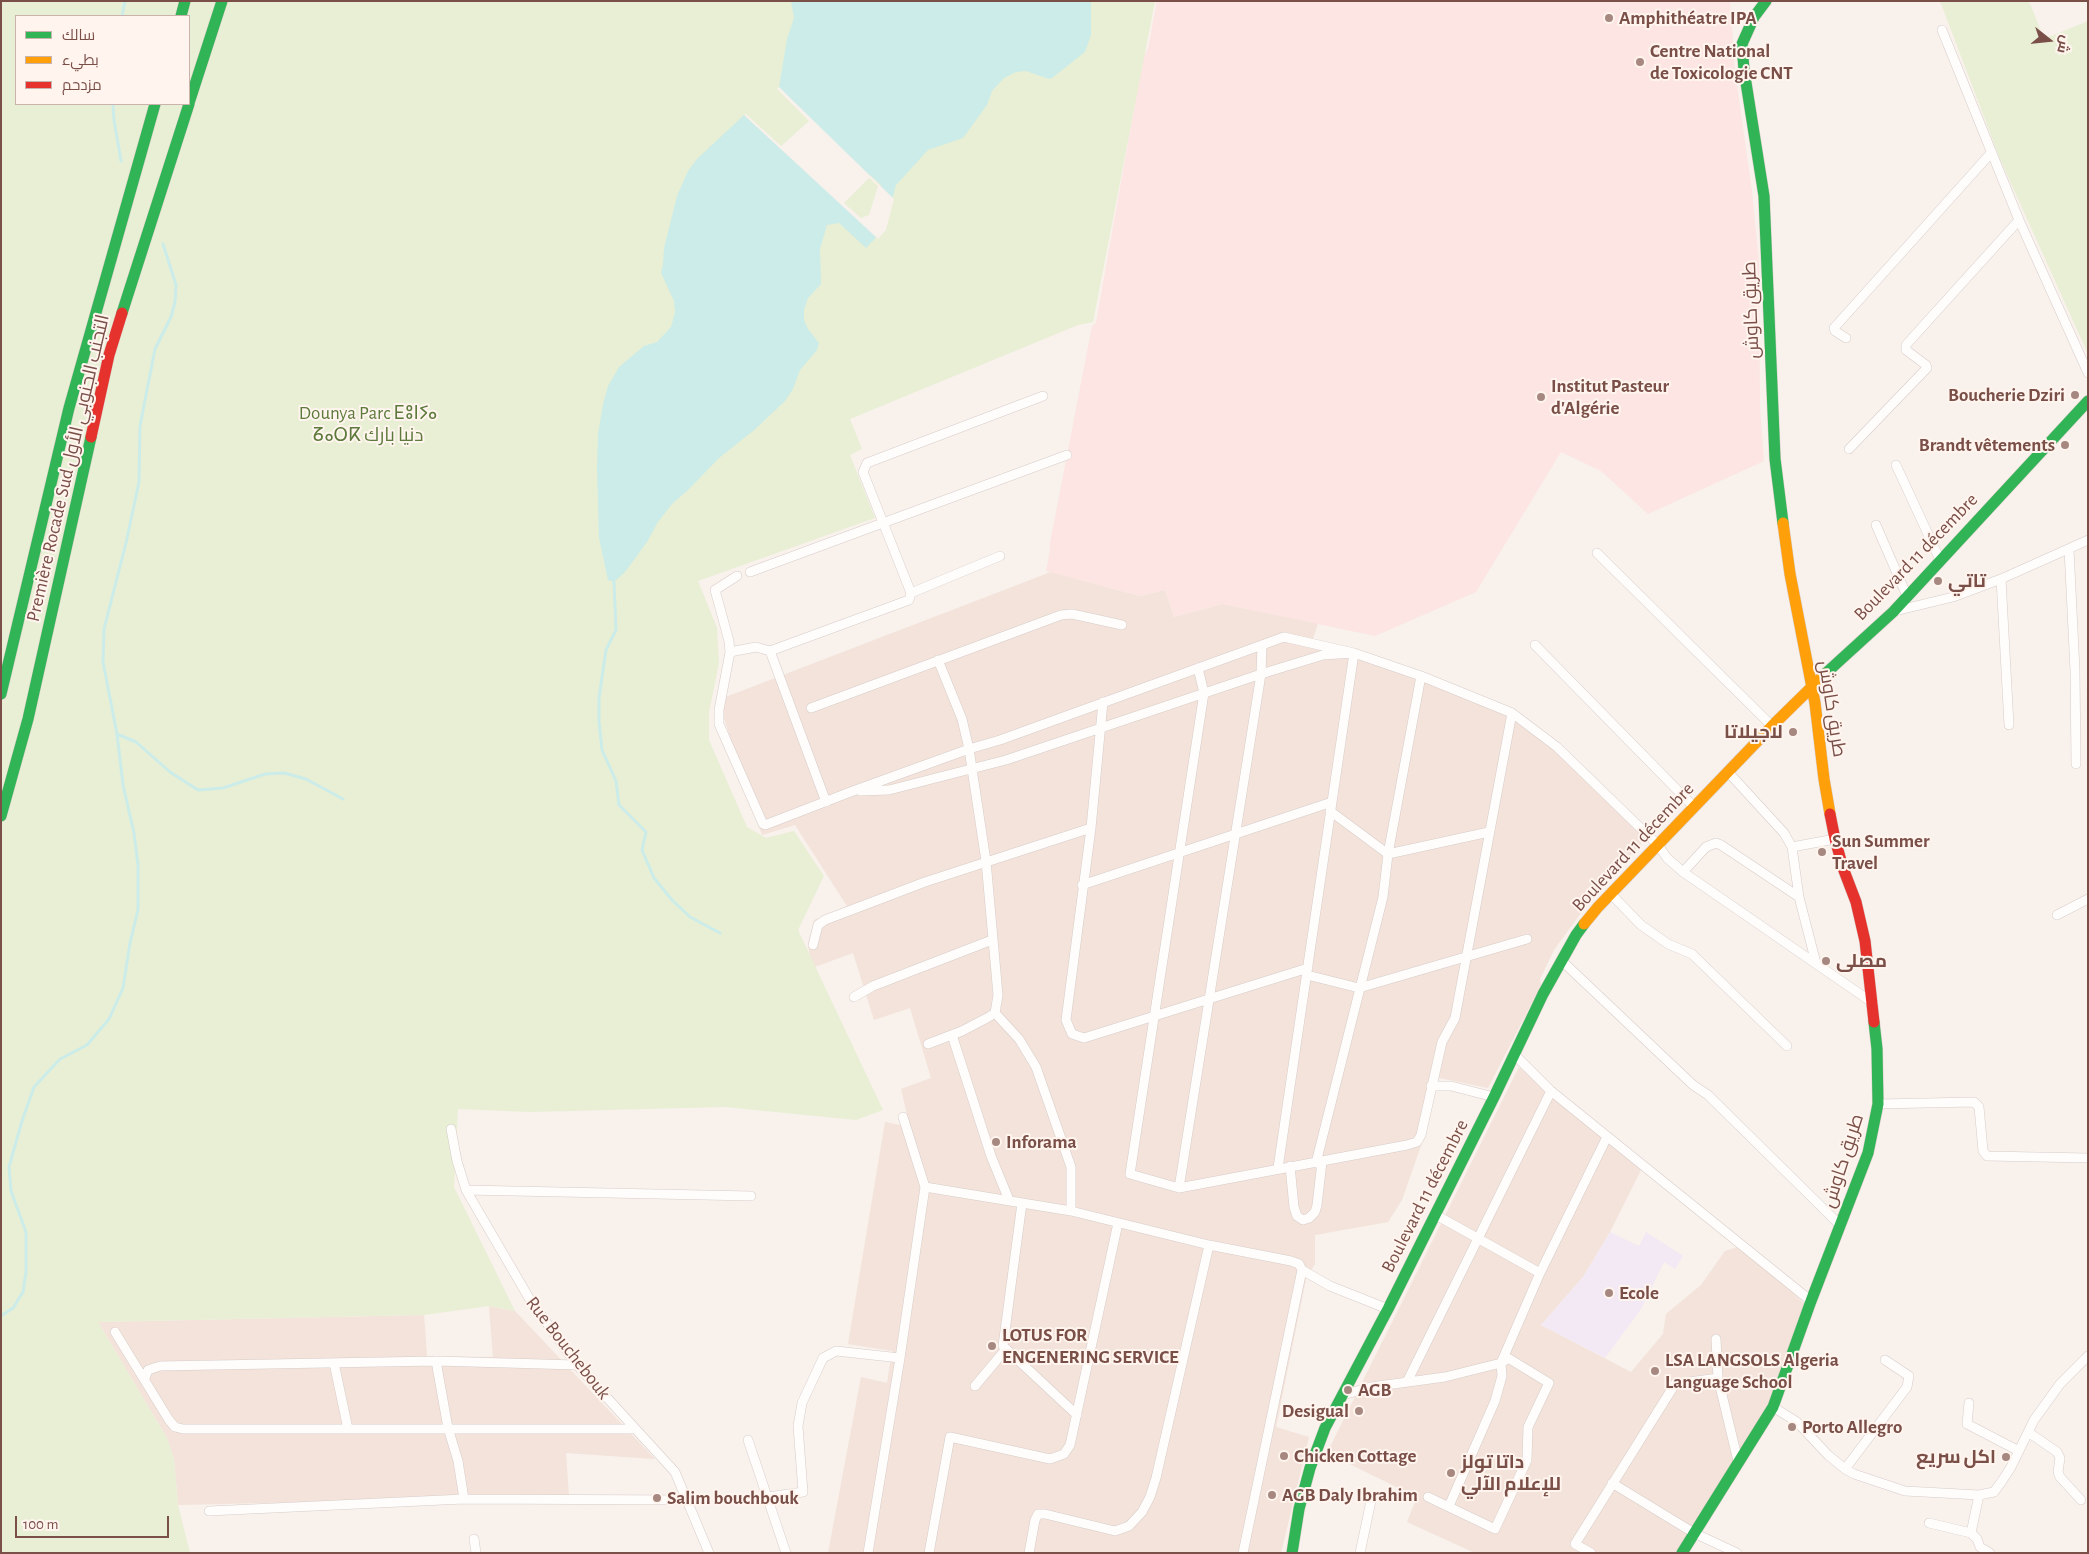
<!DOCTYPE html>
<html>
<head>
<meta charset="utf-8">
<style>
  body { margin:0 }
  #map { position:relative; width:2089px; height:1554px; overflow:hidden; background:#f8f1ec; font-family:"Alegreya Sans",Cairo,sans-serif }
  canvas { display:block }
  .frame { position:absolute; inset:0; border:2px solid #7a4f48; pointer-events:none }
  .legend { position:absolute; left:15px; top:15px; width:175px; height:90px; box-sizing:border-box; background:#fff5ee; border:1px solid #cab3ac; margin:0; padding:6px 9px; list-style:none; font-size:15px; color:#7a4f48 }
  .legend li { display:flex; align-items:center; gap:10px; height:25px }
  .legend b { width:25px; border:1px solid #cab3ac }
  .north { position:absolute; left:2024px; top:15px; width:50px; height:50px; -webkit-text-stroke:4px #fff5ee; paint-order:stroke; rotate:106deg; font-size:14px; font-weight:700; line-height:20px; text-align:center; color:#7a4f48 }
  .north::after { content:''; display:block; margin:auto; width:18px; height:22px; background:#7a4f48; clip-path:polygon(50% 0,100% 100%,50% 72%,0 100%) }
  .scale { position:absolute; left:15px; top:1516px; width:154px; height:22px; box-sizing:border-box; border:2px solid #7a4f48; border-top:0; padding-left:6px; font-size:15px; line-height:18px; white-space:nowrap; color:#7a4f48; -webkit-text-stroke:4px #fff5ee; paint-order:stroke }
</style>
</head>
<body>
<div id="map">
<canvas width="2089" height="1554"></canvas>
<div class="frame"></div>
<ul class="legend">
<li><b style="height:6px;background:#30b455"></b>سالك</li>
<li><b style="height:6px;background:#ff9f0a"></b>بطيء</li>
<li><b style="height:6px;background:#e5322d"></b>مزدحم</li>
</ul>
<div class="north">ش</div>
<div class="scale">100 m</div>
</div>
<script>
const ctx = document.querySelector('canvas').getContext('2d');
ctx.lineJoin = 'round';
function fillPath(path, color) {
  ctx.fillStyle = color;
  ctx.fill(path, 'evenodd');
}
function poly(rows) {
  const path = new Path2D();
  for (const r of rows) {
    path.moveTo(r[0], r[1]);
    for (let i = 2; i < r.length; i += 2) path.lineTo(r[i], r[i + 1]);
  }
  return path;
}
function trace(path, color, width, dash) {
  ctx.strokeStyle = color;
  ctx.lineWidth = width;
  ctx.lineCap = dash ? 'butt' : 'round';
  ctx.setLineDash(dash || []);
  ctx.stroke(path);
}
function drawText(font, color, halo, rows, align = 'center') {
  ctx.font = font + ' "Alegreya Sans",Cairo,"Noto Sans Tifinagh",sans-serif';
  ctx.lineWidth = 4;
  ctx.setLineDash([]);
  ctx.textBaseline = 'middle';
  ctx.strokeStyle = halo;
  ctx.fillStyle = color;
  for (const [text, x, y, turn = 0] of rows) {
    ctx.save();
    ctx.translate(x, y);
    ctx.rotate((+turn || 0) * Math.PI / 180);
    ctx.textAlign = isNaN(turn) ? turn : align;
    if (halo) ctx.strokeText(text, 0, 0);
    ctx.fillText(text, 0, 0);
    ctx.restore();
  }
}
fillPath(poly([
  [1051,572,1140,596,1165,590,1174,617,1222,604,1318,623,1311,645,1343,652,1411,675,1509,714,1543,739,1646,838,1592,898,1554,950,1540,979,1541,985,1488,1088,1435,1077,1424,1137,1402,1200,1388,1222,1315,1235,1315,1264,1306,1279,1276,1427,1309,1437,1281,1553,828,1553,861,1377,887,1383,892,1351,848,1344,885,1122,910,1127,901,1089,931,1078,910,1008,874,1020,853,953,812,968,808,945,814,920,847,906,795,825,762,835,718,700],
  [1519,1067,1641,1170,1610,1232,1583,1277,1541,1325,1631,1372,1663,1334,1666,1314,1701,1285,1725,1251,1738,1247,1786,1286,1805,1305,1767,1408,1677,1553,1475,1553,1407,1522,1417,1497,1327,1453],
  [489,1306,515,1311,655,1459,566,1453,569,1496,178,1505,174,1459,167,1438,98,1322,424,1315,427,1356,493,1357]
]), '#f3e3da');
fillPath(poly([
  [1157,1,1730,1,1735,71,1752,191,1759,263,1760,406,1764,461,1648,514,1601,471,1561,452,1476,592,1375,636,1222,604,1174,617,1165,590,1140,596,1046,571,1050,550,1050,543,1092,326,1096,323,1143,58,1148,49]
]), '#fce5e2');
fillPath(poly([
  [1610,1232,1639,1246,1646,1232,1683,1256,1675,1269,1664,1262,1641,1309,1605,1358,1541,1325,1583,1277]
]), '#f2e9f4');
fillPath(poly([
  [1,1,1155,1,1093,322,1078,325,850,419,862,449,850,455,875,518,698,581,717,628,719,663,709,712,709,740,747,827,766,838,794,831,824,876,798,930,883,1110,856,1120,725,1107,530,1112,458,1109,454,1187,515,1311,489,1306,424,1315,98,1322,167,1438,174,1459,178,1505,190,1553,1,1553],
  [16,16,189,16,189,104,16,104],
  [1940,1,2029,1,2044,39,2088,21,2088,354,2000,159]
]), '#e9efd5');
fillPath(poly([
  [791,1,1091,1,1091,35,1085,52,1052,78,1049,79,1026,71,1016,72,1004,78,992,91,987,105,963,138,928,150,896,185,884,229,866,248,839,223,827,225,820,249,821,284,808,298,804,310,804,320,808,329,819,343,817,350,800,370,793,389,785,401,753,431,719,458,688,490,672,504,658,522,647,542,625,572,614,582,608,580,599,538,597,468,598,434,603,404,608,386,619,367,644,346,657,342,671,327,675,312,674,301,661,273,663,264,664,248,677,196,688,171,697,159,744,115,781,149,813,122,779,87,787,39,794,18],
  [870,175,881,185,869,220,860,221,840,203]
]), '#cbece8');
fillPath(poly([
  [779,87,894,199,886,230,878,239,744,115,746,114,781,146,809,121,777,89],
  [869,178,878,186,869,215,861,218,844,203]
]), '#f8f1ec');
trace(poly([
  [122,16,125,1],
  [113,104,114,120,121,161],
  [614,582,616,630,606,650,599,698,599,722,602,750,616,781,619,805,646,832,642,850,654,878,672,900,690,917,720,933],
  [117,734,136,742,170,772,198,790,223,788,265,774,284,773,306,779,343,799],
  [1,1316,13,1308,23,1292,26,1272,26,1232,11,1191,9,1167,22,1121,34,1087,60,1059,87,1045,109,1019,123,988,130,943,138,910,138,865,134,833,123,785,117,734,103,662,104,629,126,543,139,482,140,426,155,349,171,317,175,302,176,285,163,244]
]), '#cbece8', 3);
const street = poly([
  [1942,30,2019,220,2088,373],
  [1846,338,1835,331,1834,328,1991,153],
  [1849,449,1927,368,1926,365,1906,350,1906,345,2019,220],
  [1896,465,1940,560],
  [1876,525,1907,596],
  [2069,549,2075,671,2076,764],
  [1597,553,1772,726],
  [750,572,1067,455],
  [737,576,715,590,729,641,730,652,719,710,719,724,763,824,765,825,853,791,969,749,1000,740,1284,637,1354,653,1421,676,1512,713,1557,747,1658,845,1667,858,1683,872,1873,1003],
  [2001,579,2009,725],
  [911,593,1000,556],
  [1895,611,1953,597,2001,579,2088,540],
  [1535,645,1694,807],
  [730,652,756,647,770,651],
  [1198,668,1204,693,1130,1174,1179,1188,1407,1145,1417,1142,1421,1135,1442,1042,1455,1018,1512,713],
  [1103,702,1091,828,1066,1020,1072,1034,1084,1038,1308,968],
  [811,708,1061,615,1072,614,1122,625],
  [1729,773,1784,833,1792,847,1799,897],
  [860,791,889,790,1006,760,1261,674,1323,655,1354,653,1278,1168],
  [826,802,770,651,909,600,911,593,863,472,867,463,1043,396],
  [1330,811,1388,854,1489,832],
  [1792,847,1835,839],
  [1683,872,1706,847,1716,843,1721,845,1799,897,1816,963],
  [1082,885,1332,802],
  [1610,893,1641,925,1668,944,1692,954,1787,1046],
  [2057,915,2088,899],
  [813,945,818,925,825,920,925,882,1091,828],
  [1562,961,1693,1085,1708,1095,1841,1226],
  [1307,975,1359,988,1527,939],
  [854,997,873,986,992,940],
  [995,1013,1019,1039,1036,1067,1071,1167,1071,1211],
  [952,1035,991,1156,1009,1200],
  [928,1044,962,1031,987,1018,995,1013,998,995,986,861,969,749,962,719,938,660],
  [1514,1054,1551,1091,1811,1301],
  [1431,1086,1451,1086,1494,1097],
  [1878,1104,1974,1102,1979,1107,1983,1151,1987,1156,2088,1158],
  [451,1129,457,1161,466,1190,529,1298,577,1365,675,1472,709,1553],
  [1316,1163,1383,897,1388,854,1421,676],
  [1290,1166,1294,1207,1297,1216,1303,1220,1309,1218,1315,1212,1317,1205,1322,1162],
  [925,1187,1071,1211,1209,1245,1291,1261,1299,1264,1302,1270,1330,1286,1388,1309],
  [1179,1188,1261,674,1262,645],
  [466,1190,751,1196],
  [1022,1203,1003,1346,1077,1415],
  [1436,1215,1540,1273],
  [115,1332,169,1420,175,1427,183,1429,634,1429],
  [1716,1339,1718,1378,1738,1461],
  [436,1361,448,1428,458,1461,464,1499],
  [334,1363,348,1429],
  [145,1378,148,1370,160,1366,436,1361,577,1365],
  [1407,1382,1551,1091],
  [975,1386,1006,1349],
  [1343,1395,1371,1387,1445,1377,1501,1363,1508,1358,1549,1383,1528,1427,1527,1460,1495,1529,1428,1497],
  [1969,1403,1967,1424,2019,1451],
  [1773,1407,1797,1422,1828,1455,1845,1469,1854,1474,1905,1491,1979,1495,1994,1492,2002,1481,2011,1467,2034,1420,2060,1384,2088,1356],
  [2028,1432,2057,1452,2060,1458,2058,1472,2060,1477,2081,1500],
  [748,1440,786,1553],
  [1845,1469,1907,1387,1909,1376,1885,1360],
  [1612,1483,1694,1533,1737,1553],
  [768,1497,803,1492,798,1426,802,1403,823,1358,836,1351,900,1358],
  [1449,1506,1495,1401,1502,1376,1501,1363,1540,1273,1607,1137],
  [209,1511,464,1499,688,1500],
  [1929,1523,1971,1533,1977,1539,1980,1547,1990,1553],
  [1971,1533,1979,1495],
  [474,1539,476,1553],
  [868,1553,900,1358,925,1187,903,1117],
  [929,1553,950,1437,1050,1459,1064,1454,1070,1445,1118,1223],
  [1029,1553,1035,1520,1038,1514,1045,1514,1115,1531,1129,1526,1142,1512,1150,1497,1156,1478,1209,1245],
  [1243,1553,1302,1270],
  [1360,1553,1372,1496],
  [1591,1553,1575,1544,1675,1384,1718,1378]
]);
const fast = poly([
  [1766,1,1754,17,1742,44,1744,70,1764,196,1775,459,1783,523],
  [181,16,185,1],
  [189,103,222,1],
  [122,313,189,104],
  [1825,674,1893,612,2088,401],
  [1,694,69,408,155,104],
  [1,816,28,719,91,437],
  [1292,1553,1299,1509,1310,1468,1325,1428,1388,1309,1494,1097,1543,994,1576,935,1584,924],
  [1682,1553,1773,1407,1811,1301,1868,1153,1878,1104,1877,1049,1874,1022]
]);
const slow = poly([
  [1783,523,1790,574,1815,703,1824,779,1830,814],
  [1584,924,1598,907,1772,726,1825,674]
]);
const jam = poly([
  [91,437,109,355,122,313],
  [1830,814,1835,839,1843,868,1856,902,1865,941,1874,1022]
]);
trace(street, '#d7ccc8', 10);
trace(fast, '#d8ccc8', 12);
trace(slow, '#d8ccc8', 12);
trace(jam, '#d8ccc8', 12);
trace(street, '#fefdfc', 9);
trace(fast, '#30b455', 11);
trace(slow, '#ff9f0a', 11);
trace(jam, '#e5322d', 11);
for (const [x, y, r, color] of [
  [1609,18,5,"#a68881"],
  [1640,62,5,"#a68881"],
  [2075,395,5,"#a68881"],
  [1541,397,5,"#a68881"],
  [2065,445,5,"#a68881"],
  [1938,581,5,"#a68881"],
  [1793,732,5,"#a68881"],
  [1822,852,5,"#a68881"],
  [1826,961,5,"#a68881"],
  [996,1142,5,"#a68881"],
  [1609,1293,5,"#a68881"],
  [992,1346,5,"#a68881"],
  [1655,1371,5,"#a68881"],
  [1348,1390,5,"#a68881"],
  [1359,1411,5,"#a68881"],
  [1792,1427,5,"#a68881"],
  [1284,1456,5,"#a68881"],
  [2006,1457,5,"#a68881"],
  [1451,1473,5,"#a68881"],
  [1272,1495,5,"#a68881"],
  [657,1498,5,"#a68881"]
]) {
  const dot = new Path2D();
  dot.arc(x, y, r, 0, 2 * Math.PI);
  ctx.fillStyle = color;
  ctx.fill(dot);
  trace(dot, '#fff5ee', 2);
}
drawText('bold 19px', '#7a4f48', '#fff5ee', [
  ["Amphithéatre IPA",1619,18],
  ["Centre National",1650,51],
  ["de Toxicologie CNT",1650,73],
  ["Institut Pasteur",1551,386],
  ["d'Algérie",1551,408],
  ["Boucherie Dziri",2065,395,"right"],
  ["Brandt vêtements",2055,445,"right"],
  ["تاتي",1948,581],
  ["لاجيلاتا",1783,732,"right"],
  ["Sun Summer",1832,841],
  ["Travel",1832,863],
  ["مصلى",1836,961],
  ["Inforama",1006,1142],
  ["Ecole",1619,1293],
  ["LOTUS FOR",1002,1335],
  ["ENGENERING SERVICE",1002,1357],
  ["LSA LANGSOLS Algeria",1665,1360],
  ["Language School",1665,1382],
  ["AGB",1358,1390],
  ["Desigual",1349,1411,"right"],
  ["Porto Allegro",1802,1427],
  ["Chicken Cottage",1294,1456],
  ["اكل سريع",1996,1457,"right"],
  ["داتا تولز",1461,1462],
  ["للإعلام الآلي",1461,1484],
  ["AGB Daly Ibrahim",1282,1495],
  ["Salim bouchbouk",667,1498]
], 'left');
drawText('19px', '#7a4f48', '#fff5ee', [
  ["طريق كاوش",1751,310,-92],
  ["Première Rocade Sud التجنب الجنوبي الأول",68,468,-77],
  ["Boulevard 11 décembre",1916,557,-46],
  ["طريق كاوش",1832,709,81],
  ["Boulevard 11 décembre",1633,847,-47],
  ["طريق كاوش",1843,1161,-72],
  ["Boulevard 11 décembre",1425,1196,-63],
  ["Rue Bouchebouk",568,1348,52]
]);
drawText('19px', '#5d7a3c', '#fff5ee', [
  ["Dounya Parc ⴹⵓⵏⵢⴰ",368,413],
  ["ⵒⴰⵔⴽ دنيا بارك",368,435]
]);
</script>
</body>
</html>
